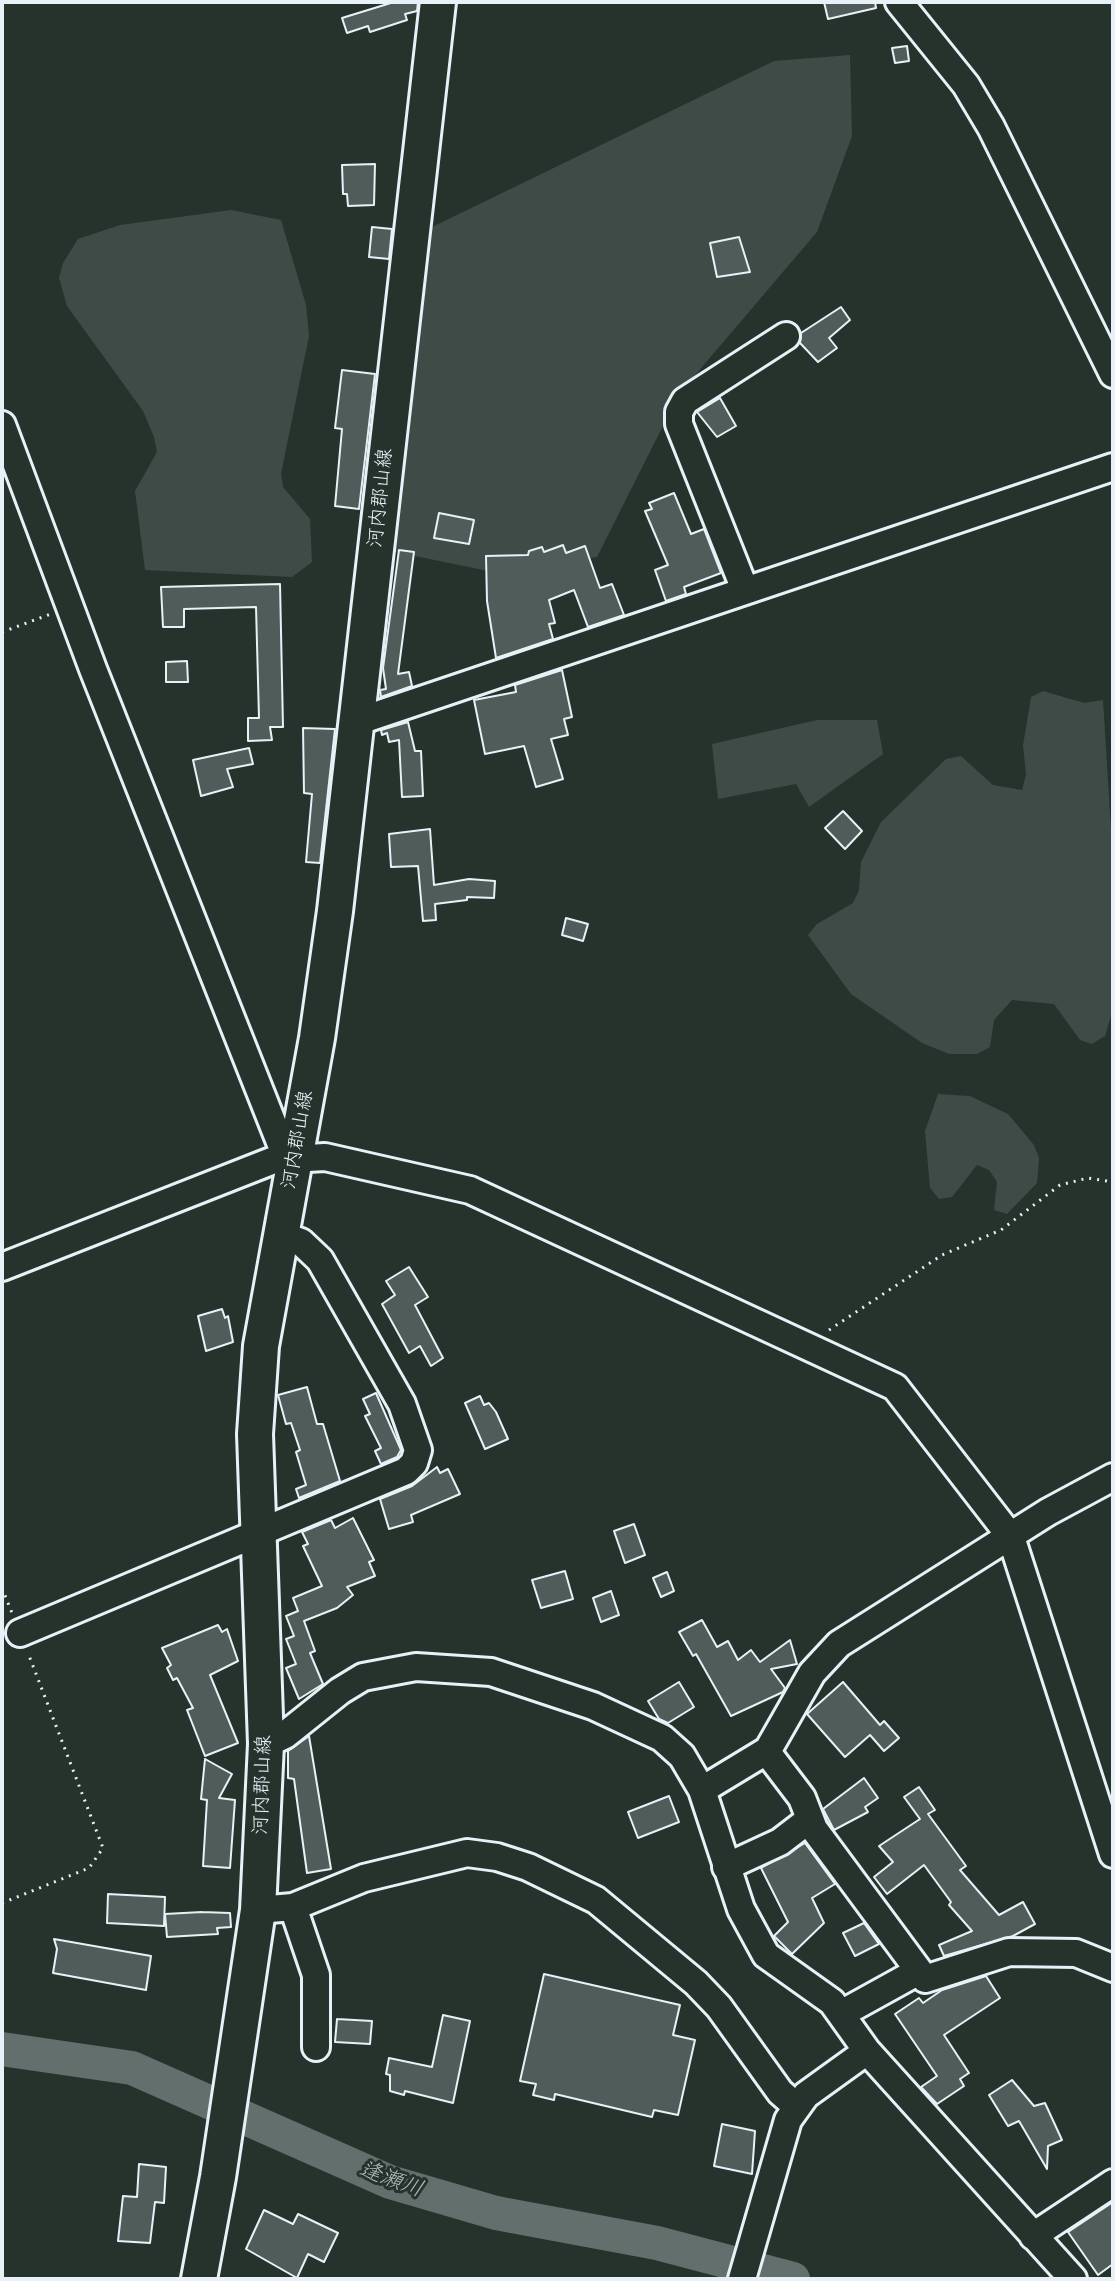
<!DOCTYPE html>
<html>
<head>
<meta charset="utf-8">
<style>
  body { margin:0 }
  #map { position:relative; width:1115px; height:2281px; overflow:hidden; background:#26332d; font-family:Pangolin,sans-serif }
  canvas { display:block }
  .frame { position:absolute; inset:0; border:4px solid #e8f1f8; pointer-events:none }
</style>
</head>
<body>
<div id="map">
<canvas width="1115" height="2281"></canvas>
<div class="frame"></div>
</div>
<script>
const ctx = document.querySelector('canvas').getContext('2d');
ctx.lineJoin = 'round';
function fillPath(path, color) {
  ctx.fillStyle = color;
  ctx.fill(path, 'evenodd');
}
function poly(rows) {
  const path = new Path2D();
  for (const r of rows) {
    path.moveTo(r[0], r[1]);
    for (let i = 2; i < r.length; i += 2) path.lineTo(r[i], r[i + 1]);
  }
  return path;
}
function trace(path, color, width, dash) {
  ctx.strokeStyle = color;
  ctx.lineWidth = width;
  ctx.lineCap = dash ? 'butt' : 'round';
  ctx.setLineDash(dash || []);
  ctx.stroke(path);
}
function drawText(font, color, halo, rows, align = 'center') {
  ctx.font = font + ' Pangolin,"Klee One",sans-serif';
  ctx.lineWidth = 6;
  ctx.setLineDash([]);
  ctx.textBaseline = 'middle';
  ctx.strokeStyle = halo;
  ctx.fillStyle = color;
  for (const [text, x, y, turn = 0] of rows) {
    ctx.save();
    ctx.translate(x, y);
    ctx.rotate((+turn || 0) * Math.PI / 180);
    ctx.textAlign = isNaN(turn) ? turn : align;
    if (halo) ctx.strokeText(text, 0, 0);
    ctx.fillText(text, 0, 0);
    ctx.restore();
  }
}
fillPath(poly([
  [850,55,852,136,817,232,679,394,597,557,498,573,371,547,428,229,774,61],
  [231,210,281,220,306,305,309,336,281,474,283,487,310,519,312,562,292,577,145,570,135,491,157,452,154,437,143,411,67,306,59,278,63,263,78,239,120,225],
  [1043,691,1084,703,1103,700,1113,862,1113,1009,1105,1036,1092,1044,1080,1040,1054,1004,1012,1000,994,1020,990,1047,977,1054,949,1054,922,1043,851,994,808,935,817,924,853,903,859,890,861,862,881,822,946,759,961,756,993,785,1022,790,1026,775,1023,745,1031,697],
  [817,720,877,720,883,754,809,807,796,784,718,799,712,744],
  [938,1094,970,1096,1008,1114,1034,1145,1039,1158,1037,1183,1007,1214,994,1210,997,1182,989,1170,977,1165,952,1197,939,1199,930,1188,925,1131]
]), '#3e4b47');
trace(poly([
  [2,2049,132,2068,390,2182,496,2213,657,2243,793,2279]
]), '#636f6d', 34);
const building = poly([
  [394,2,418,2,417,11,405,14,407,20,370,32,368,26,347,33,342,18,394,2],
  [824,2,875,2,876,8,828,19,824,2],
  [907,46,909,61,895,63,892,48,907,46],
  [375,164,374,205,348,206,347,194,343,194,342,165,375,164],
  [372,227,392,229,389,259,369,257,372,227],
  [739,237,750,272,717,277,710,243,739,237],
  [841,307,850,320,829,338,837,348,818,362,800,343,801,333,841,307],
  [342,370,375,374,359,509,335,506,342,429,335,428,342,370],
  [720,398,736,426,717,437,697,412,720,398],
  [674,493,691,534,704,529,721,573,684,587,686,594,666,601,655,570,668,565,645,511,652,509,649,503,674,493],
  [439,513,474,520,469,544,434,538,439,513],
  [563,545,566,553,585,546,600,588,612,584,624,615,588,627,574,590,549,600,555,623,549,624,553,639,496,658,487,601,486,556,528,555,529,551,542,547,544,552,563,545],
  [399,550,414,552,398,674,409,672,412,686,381,697,380,690,386,689,383,668,399,550],
  [280,584,283,727,270,727,272,740,248,741,248,718,259,718,256,607,184,609,184,627,163,627,161,587,280,584],
  [187,661,188,682,166,682,166,662,187,661],
  [562,670,572,717,564,719,568,735,551,739,563,779,536,787,524,746,485,754,474,700,516,692,515,685,562,670],
  [408,722,415,751,421,751,423,796,402,797,399,740,389,742,387,733,382,735,381,730,408,722],
  [303,728,335,729,320,863,306,862,312,794,304,793,303,728],
  [249,748,253,764,227,769,233,787,201,796,193,760,249,748],
  [843,811,862,831,845,849,825,828,843,811],
  [430,829,434,885,469,879,495,881,494,898,467,897,467,900,435,904,436,920,423,921,418,866,391,867,389,834,430,829],
  [566,918,588,924,583,941,562,935,566,918],
  [409,1267,428,1297,415,1305,443,1358,431,1366,420,1346,409,1353,382,1304,395,1295,386,1281,409,1267],
  [222,1309,225,1318,228,1316,233,1342,206,1351,198,1316,222,1309],
  [307,1387,317,1424,323,1424,340,1481,299,1498,296,1489,306,1485,296,1452,300,1450,291,1423,286,1424,278,1395,307,1387],
  [376,1393,401,1450,397,1457,381,1464,375,1451,381,1448,365,1416,370,1414,363,1399,376,1393],
  [480,1396,484,1405,489,1403,496,1412,508,1439,485,1449,465,1403,480,1396],
  [437,1467,440,1473,448,1469,460,1494,411,1515,413,1522,389,1529,380,1499,412,1486,437,1467],
  [353,1518,374,1560,369,1562,375,1576,347,1587,353,1595,337,1608,304,1621,315,1651,310,1653,323,1684,299,1699,286,1668,296,1664,286,1639,294,1636,286,1616,298,1611,293,1598,322,1586,303,1546,308,1544,302,1532,331,1520,335,1528,353,1518],
  [634,1524,645,1555,625,1563,614,1531,634,1524],
  [565,1571,573,1599,541,1608,532,1580,565,1571],
  [667,1572,674,1591,661,1597,653,1578,667,1572],
  [611,1591,619,1615,601,1622,593,1598,611,1591],
  [702,1620,717,1647,728,1641,738,1660,751,1650,760,1662,790,1640,797,1664,771,1669,785,1688,783,1692,731,1716,696,1654,693,1656,679,1632,702,1620],
  [218,1625,222,1632,227,1629,238,1661,210,1675,238,1743,205,1756,187,1710,193,1708,177,1678,173,1680,167,1668,171,1665,162,1648,218,1625],
  [679,1682,694,1707,668,1723,659,1719,648,1701,679,1682],
  [843,1682,880,1725,884,1721,899,1738,884,1751,870,1735,845,1757,807,1714,843,1682],
  [309,1736,331,1869,307,1873,294,1779,288,1778,288,1751,309,1736],
  [205,1759,232,1774,219,1798,235,1800,230,1868,203,1866,207,1800,201,1799,205,1759],
  [864,1778,878,1798,865,1807,868,1812,834,1830,823,1809,864,1778],
  [919,1787,935,1810,928,1814,966,1866,960,1870,999,1915,1023,1902,1035,1924,1013,1936,944,1956,939,1945,972,1931,949,1905,951,1902,924,1865,887,1894,874,1877,893,1862,879,1846,920,1819,904,1797,919,1787],
  [669,1796,679,1822,638,1838,628,1812,669,1796],
  [805,1843,835,1884,812,1898,824,1923,792,1954,774,1936,788,1922,761,1868,805,1843],
  [108,1894,165,1897,164,1926,107,1923,108,1894],
  [202,1912,230,1913,231,1927,217,1928,218,1934,167,1937,165,1914,202,1912],
  [864,1923,879,1944,855,1956,843,1933,864,1923],
  [54,1939,151,1956,146,1990,53,1973,57,1949,54,1939],
  [544,1974,680,2005,673,2035,695,2040,678,2115,654,2110,652,2117,555,2094,554,2100,533,2095,536,2084,520,2081,544,1974],
  [986,1976,1000,1998,944,2035,969,2073,960,2079,964,2086,937,2104,921,2087,937,2076,895,2014,919,1998,923,2003,942,1990,986,1976],
  [443,2015,470,2021,453,2103,405,2091,404,2095,390,2091,390,2075,386,2074,389,2058,432,2067,443,2015],
  [337,2019,372,2021,370,2044,335,2042,337,2019],
  [1012,2080,1034,2106,1045,2103,1062,2140,1048,2146,1047,2169,1019,2121,1008,2126,989,2095,1012,2080],
  [722,2124,755,2131,752,2174,714,2166,722,2124],
  [139,2164,166,2167,164,2203,155,2202,150,2243,118,2241,123,2196,137,2197,139,2164],
  [1113,2202,1113,2264,1098,2275,1068,2232,1113,2202],
  [264,2210,293,2224,298,2214,338,2233,324,2262,308,2254,297,2278,246,2249,264,2210]
]);
fillPath(building, '#505c59');
trace(building, '#e8f1f8', 2);
const minor = poly([
  [899,2,966,85,991,127,1113,374],
  [2,425,93,669,286,1157],
  [745,590,679,424,679,412,685,401,786,336],
  [356,722,1113,467],
  [2,1267,274,1160,325,1157,470,1190,895,1387,1011,1537,1113,1854],
  [20,1633,406,1471,414,1463,418,1450,402,1404,320,1260,301,1242,281,1235],
  [266,1744,285,1735,340,1691,363,1677,416,1667,491,1672,593,1706,662,1738,682,1756,702,1790,741,1909,766,1955,832,2002,867,2051,1073,2279],
  [767,1752,802,1798,814,1829,925,1979,1009,1952,1076,1953,1113,1968],
  [702,1790,768,1750,812,1673,839,1644,1048,1512,1113,1477],
  [726,1867,780,1842,810,1819],
  [293,1907,316,1975,316,2047],
  [258,1910,293,1907,364,1878,467,1853,497,1857,528,1867,596,1900,696,1983,719,2007,780,2092,797,2107],
  [841,2014,917,1972],
  [1033,2236,1113,2183],
  [742,2279,788,2120,806,2095,867,2051]
]);
const major = poly([
  [199,2279,218,2177,258,1910,266,1744,255,1434,261,1346,317,1038,335,911,438,2]
]);
trace(minor, '#e8f1f8', 32);
trace(major, '#e8f1f8', 40);
trace(poly([
  [2,632,51,614],
  [829,1330,942,1255,1001,1230,1060,1185,1088,1178,1113,1182],
  [2,1588,12,1613],
  [2,1903,89,1868,103,1848,28,1653]
]), '#e8f1f8', 3, [2, 6]);
trace(minor, '#26332d', 26);
trace(major, '#26332d', 34);
drawText('20px', '#e8f1f8', '#26332d', [
  ["河内郡山線",381,498,-84],
  ["河内郡山線",298,1140,-80],
  ["河内郡山線",263,1785,-88]
]);
drawText('italic 22px', '#b3bdc0', '#26332d', [
  ["逢瀬川",391,2180,20]
]);
</script>
</body>
</html>
